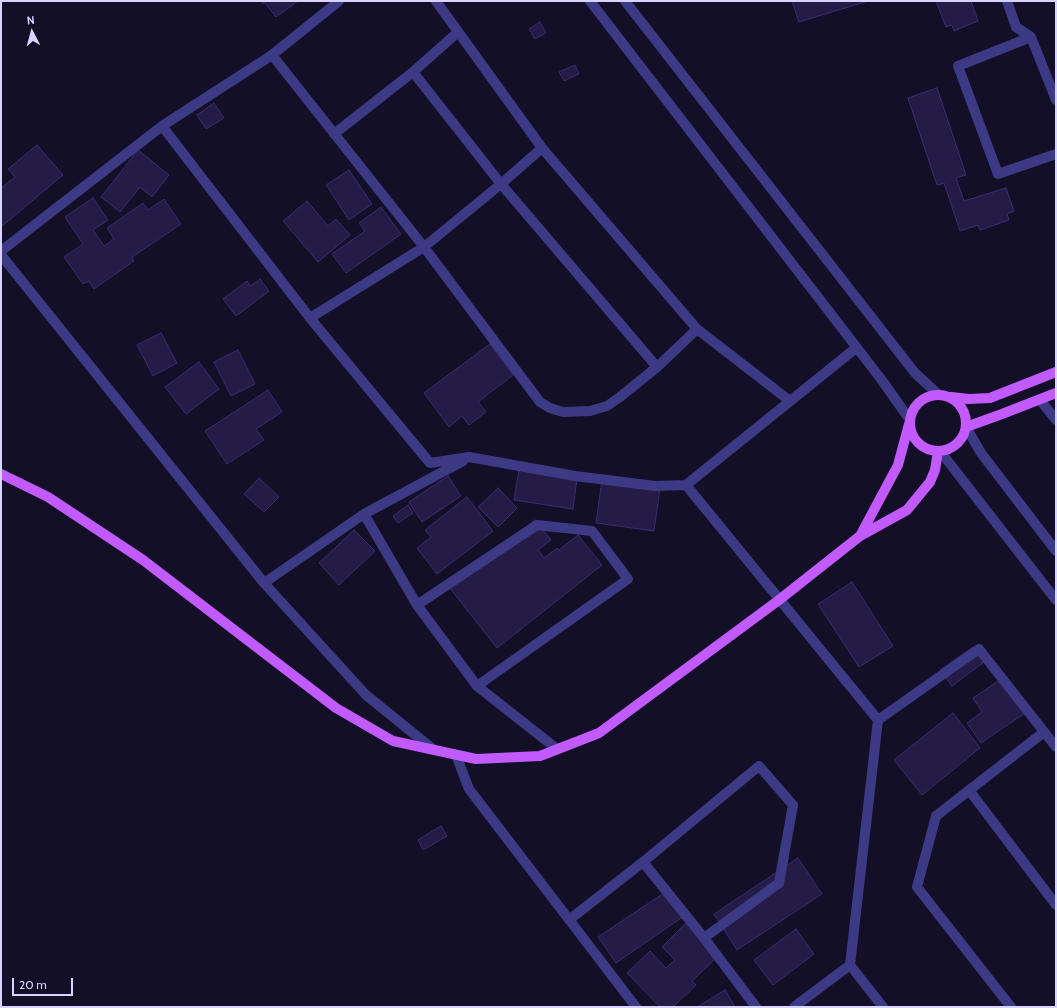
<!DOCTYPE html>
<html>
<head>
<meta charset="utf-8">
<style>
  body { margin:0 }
  #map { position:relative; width:1057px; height:1008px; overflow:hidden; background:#130f26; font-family:Cabin,sans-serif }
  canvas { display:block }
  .frame { position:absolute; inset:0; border:2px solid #d9d4ff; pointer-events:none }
  .north { position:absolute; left:12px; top:12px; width:40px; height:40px; -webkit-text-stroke:3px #130f26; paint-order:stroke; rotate:354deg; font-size:11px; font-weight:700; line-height:16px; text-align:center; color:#d9d4ff }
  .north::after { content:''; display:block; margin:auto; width:14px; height:18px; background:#d9d4ff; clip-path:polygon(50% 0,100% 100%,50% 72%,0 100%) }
  .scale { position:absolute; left:12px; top:978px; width:61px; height:18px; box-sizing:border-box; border:2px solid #d9d4ff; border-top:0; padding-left:5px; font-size:12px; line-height:14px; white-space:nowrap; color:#d9d4ff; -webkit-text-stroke:3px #130f26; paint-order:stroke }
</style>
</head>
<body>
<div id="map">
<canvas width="1057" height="1008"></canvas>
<div class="frame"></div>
<div class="north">N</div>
<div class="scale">20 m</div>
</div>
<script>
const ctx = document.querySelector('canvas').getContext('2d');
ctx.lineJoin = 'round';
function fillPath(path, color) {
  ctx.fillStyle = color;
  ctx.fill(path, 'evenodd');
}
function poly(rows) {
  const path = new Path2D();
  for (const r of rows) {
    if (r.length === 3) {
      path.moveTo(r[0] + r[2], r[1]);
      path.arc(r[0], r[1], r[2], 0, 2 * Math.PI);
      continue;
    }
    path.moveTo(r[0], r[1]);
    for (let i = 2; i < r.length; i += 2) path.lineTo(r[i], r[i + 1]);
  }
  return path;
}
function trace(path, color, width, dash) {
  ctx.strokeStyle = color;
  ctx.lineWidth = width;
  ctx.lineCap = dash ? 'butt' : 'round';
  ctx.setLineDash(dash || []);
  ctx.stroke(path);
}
const building = poly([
  [261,1,298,1,276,17,265,3,263,4,261,1],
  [792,1,868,1,799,22,792,1],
  [936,1,971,1,978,21,954,31,952,25,946,27,936,1],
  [540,22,546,33,535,39,529,29,540,22],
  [575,65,579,74,564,81,559,72,575,65],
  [937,88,966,175,956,178,964,201,1006,188,1014,211,1007,214,1009,220,980,230,978,225,960,231,944,183,937,185,908,98,937,88],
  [214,103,224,118,206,129,197,115,214,103],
  [37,145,63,175,1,227,1,188,15,177,8,169,37,145],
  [138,150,169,175,152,197,140,187,120,212,101,197,138,150],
  [349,170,372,204,349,220,326,185,349,170],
  [93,198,108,220,93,230,104,246,114,239,107,228,143,203,148,210,164,199,181,224,132,257,134,261,94,289,89,281,83,284,64,257,83,244,65,217,93,198],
  [307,201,328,226,336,219,350,235,318,262,283,221,307,201],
  [381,207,401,234,346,273,332,254,365,231,359,223,381,207],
  [260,279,269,291,236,316,223,299,247,281,251,286,260,279],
  [161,333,177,363,153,376,137,345,161,333],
  [490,344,513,375,478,402,486,412,469,425,462,416,449,427,424,393,490,344],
  [238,350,255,384,231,396,214,362,238,350],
  [199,362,219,389,186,414,165,387,199,362],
  [268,390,282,412,256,429,264,440,227,464,205,431,268,390],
  [519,470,577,479,573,509,514,500,519,470],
  [448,476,461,496,422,522,409,502,448,476],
  [259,478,279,497,264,512,244,494,259,478],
  [602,480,660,488,654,531,596,523,602,480],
  [498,488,517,508,498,527,478,507,498,488],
  [467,497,493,531,437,574,417,548,431,537,425,530,467,497],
  [408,505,413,513,398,523,393,516,408,505],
  [535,520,551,540,538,550,544,558,557,548,559,550,578,535,602,565,497,648,449,587,535,520],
  [354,530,375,551,339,585,319,563,354,530],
  [852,582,893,646,859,667,818,604,852,582],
  [973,647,984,662,952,686,940,670,973,647],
  [1004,677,1028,711,981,743,967,723,982,712,973,698,1004,677],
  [953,713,980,748,922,795,894,760,953,713],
  [441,826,447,836,423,850,418,840,441,826],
  [798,858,822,894,737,950,714,914,798,858],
  [670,889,687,914,616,963,598,937,670,889],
  [686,923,718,956,692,981,696,985,673,1007,660,1007,627,973,650,951,666,968,675,960,662,947,686,923],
  [796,929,814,954,773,985,754,960,796,929],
  [725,990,735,1007,697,1007,725,990]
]);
fillPath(building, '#241b47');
trace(building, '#3b2d73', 1);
trace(poly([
  [436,1,542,148,697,329,790,401],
  [590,1,881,379,910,420],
  [625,1,915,373,939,395],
  [1007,1,1016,27,1031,37,1056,100],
  [1031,37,958,66,998,174,1056,154],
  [272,55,424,247,540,402,550,408,563,412,590,411,607,406,620,397,657,367,697,329],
  [413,72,501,184,657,367],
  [162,126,310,318,430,463,469,457,575,476,655,486,686,485,856,348],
  [334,134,413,72,458,32],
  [1,251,162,126,272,55,339,1],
  [1,255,264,583,366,695,434,750],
  [310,318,424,247,501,184,542,148],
  [1040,400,1056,420],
  [966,427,981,453,1056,551],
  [940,451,1056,600],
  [686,485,878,720,850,965,883,1007],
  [364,514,417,605,477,686,557,749],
  [264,583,364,514,463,461],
  [417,605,537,525,592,531,628,579,477,686],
  [878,720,979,649,1056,747],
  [456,755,469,789,636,1007],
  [969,790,1056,905],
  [643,862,759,766,793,805,779,883,704,938],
  [569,920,643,862,704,938,756,1007],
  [794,1007,850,965],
  [1011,1007,917,887,936,816,1044,732]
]), '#3d3a85', 10);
trace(poly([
  [938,423,28],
  [951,397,969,399,990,398,1056,372],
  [966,427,1002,414,1056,393],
  [1,474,48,497,143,560,336,708,393,741,476,759,540,756,599,733,779,600,860,536,907,510,930,482,935,470,938,451],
  [860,536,898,465,909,424]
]), '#c25bff', 10);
</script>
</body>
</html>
